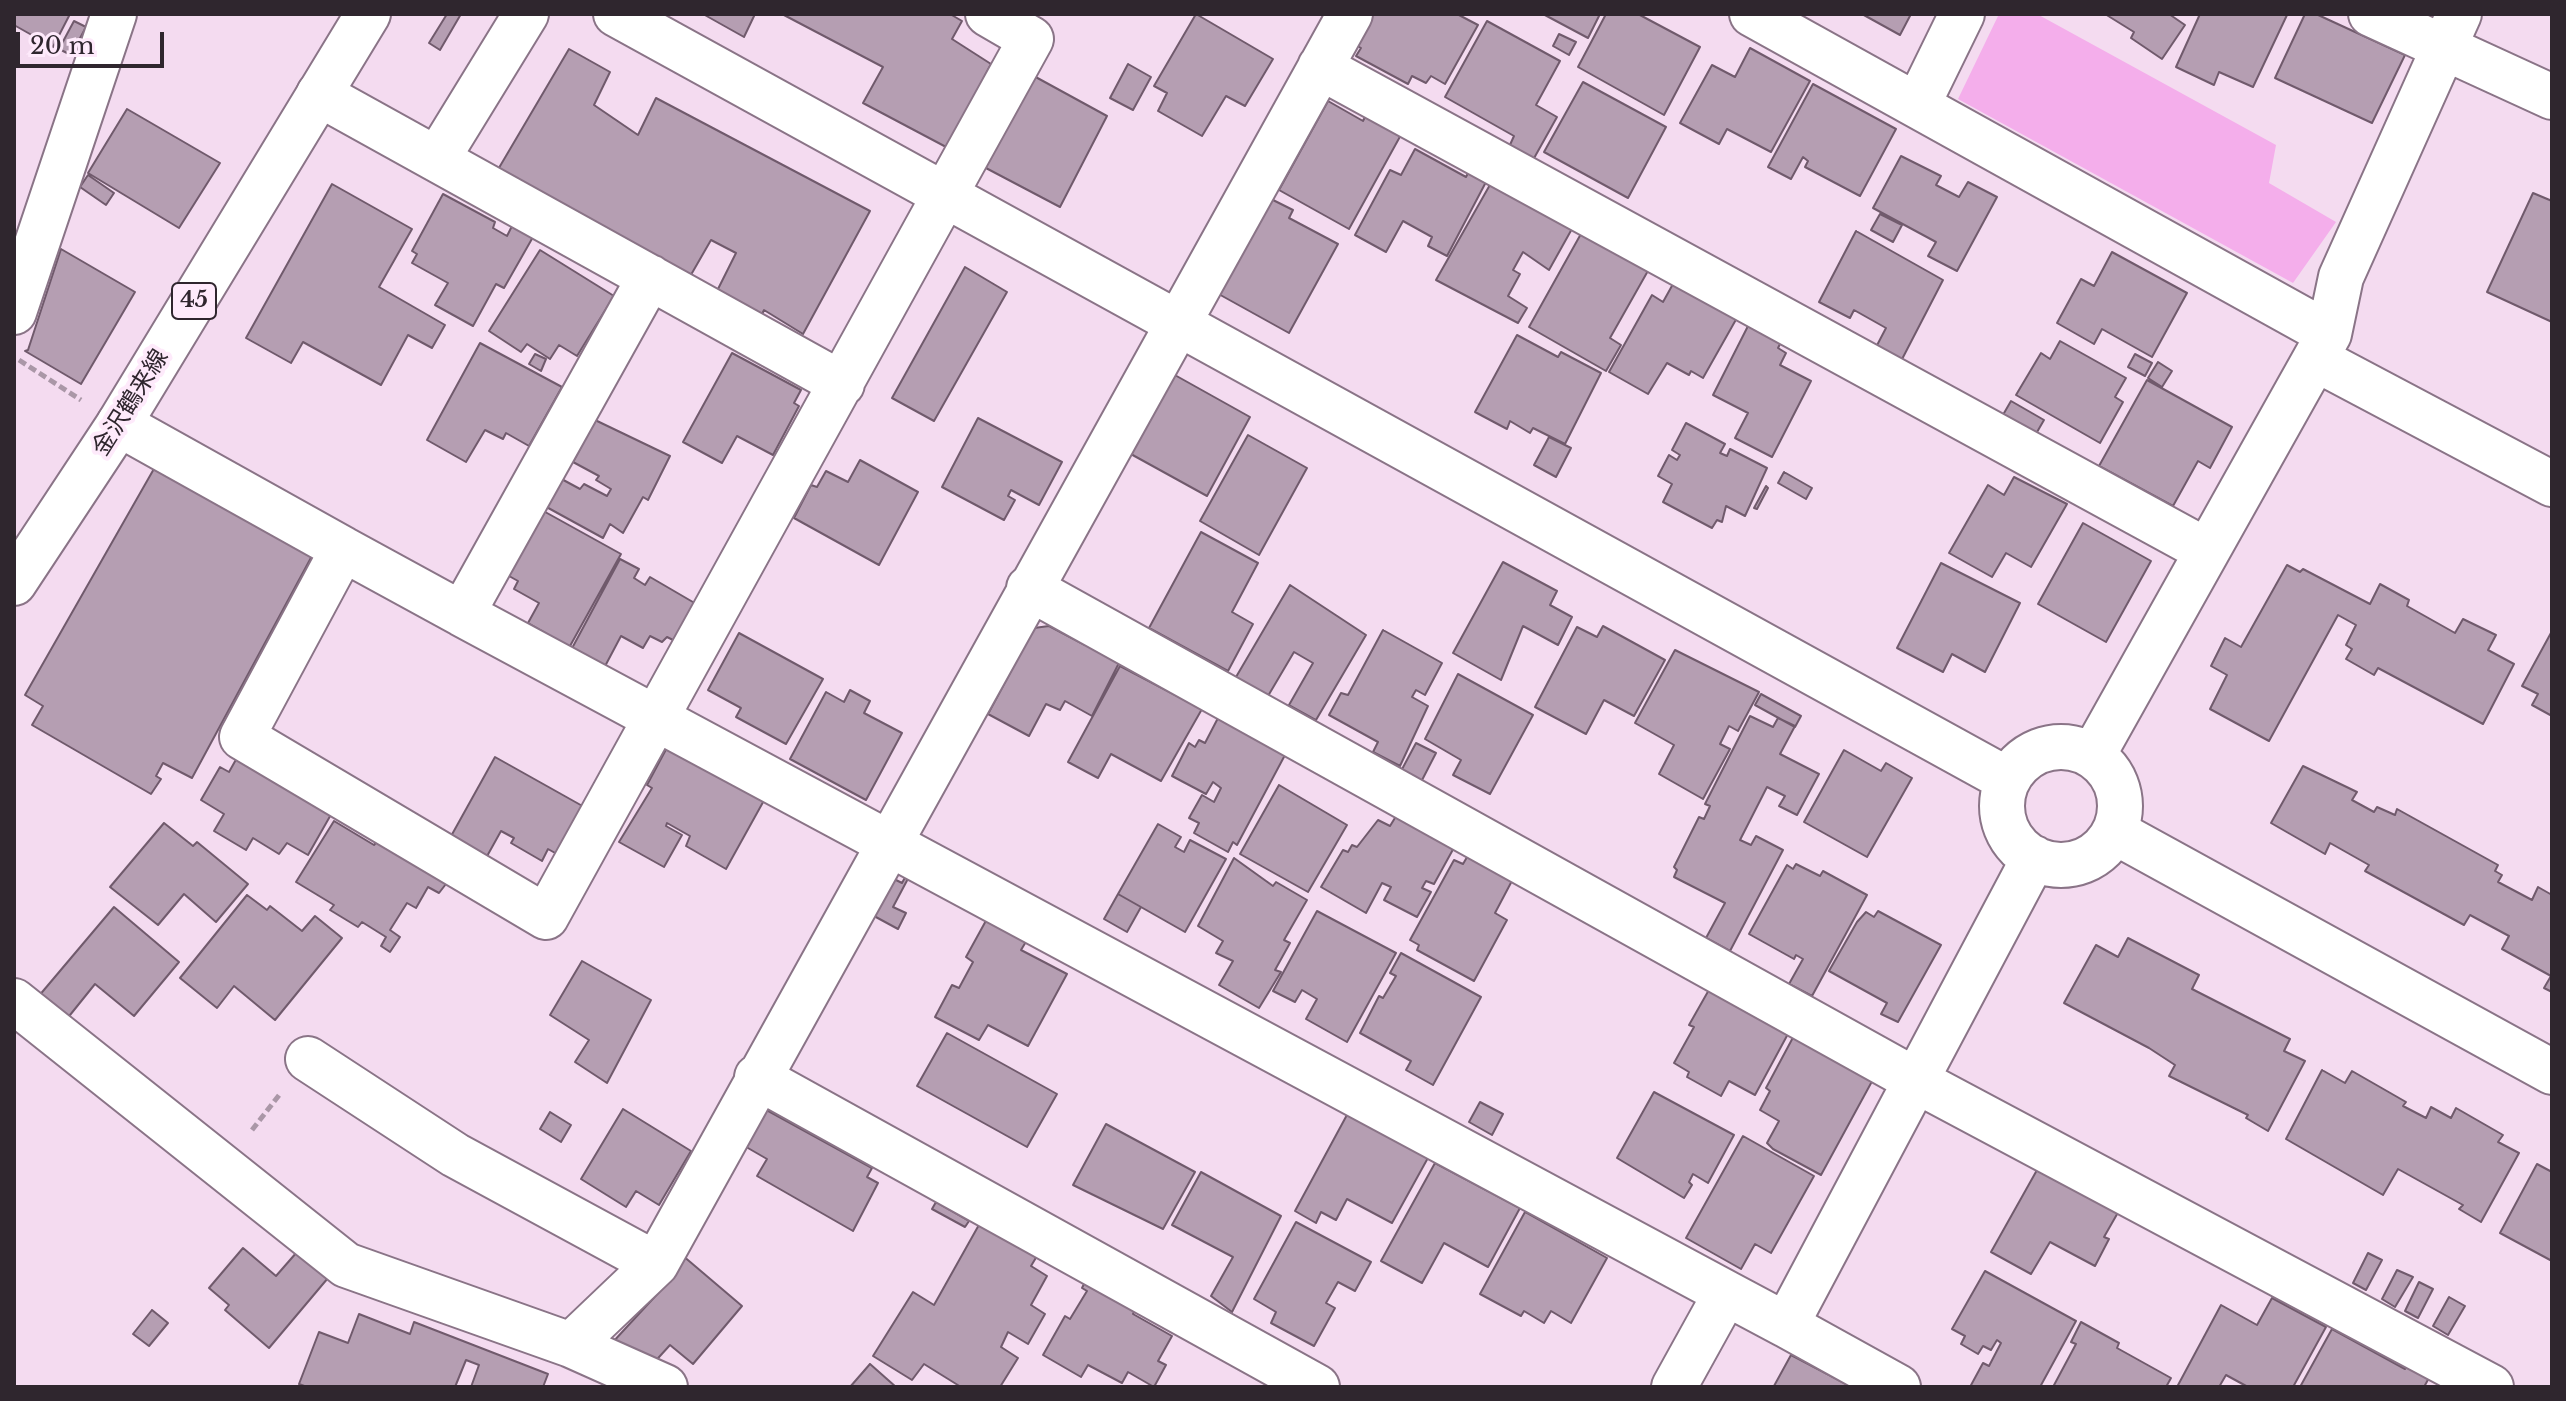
<!DOCTYPE html>
<html>
<head>
<meta charset="utf-8">
<style>
  body { margin:0 }
  #map { position:relative; width:2566px; height:1401px; overflow:hidden; background:#f4dbf0; font-family:"Libre Baskerville",serif }
  canvas { display:block }
  .frame { position:absolute; inset:0; border:16px solid #2f262e; pointer-events:none }
  .scale { position:absolute; left:16px; top:32px; width:148px; height:36px; box-sizing:border-box; border:4px solid #2f262e; border-top:0; padding-left:10px; font-size:24px; line-height:28px; white-space:nowrap; color:#2f262e; -webkit-text-stroke:6px #feeafb; paint-order:stroke }
</style>
</head>
<body>
<div id="map">
<canvas width="2566" height="1401"></canvas>
<div class="frame"></div>
<div class="scale">20 m</div>
</div>
<script>
const ctx = document.querySelector('canvas').getContext('2d');
ctx.lineJoin = 'round';
function fillPath(path, color) {
  ctx.fillStyle = color;
  ctx.fill(path, 'evenodd');
}
function poly(rows) {
  const path = new Path2D();
  for (const r of rows) {
    if (r.length === 3) {
      path.moveTo(r[0] + r[2], r[1]);
      path.arc(r[0], r[1], r[2], 0, 2 * Math.PI);
      continue;
    }
    path.moveTo(r[0], r[1]);
    for (let i = 2; i < r.length; i += 2) path.lineTo(r[i], r[i + 1]);
  }
  return path;
}
function trace(path, color, width, dash) {
  ctx.strokeStyle = color;
  ctx.lineWidth = width;
  ctx.lineCap = dash ? 'butt' : 'round';
  ctx.setLineDash(dash || []);
  ctx.stroke(path);
}
function drawText(font, color, halo, rows, align = 'center') {
  ctx.font = font + ' "Libre Baskerville","Noto Sans JP",serif';
  ctx.lineWidth = 8;
  ctx.setLineDash([]);
  ctx.textBaseline = 'middle';
  ctx.strokeStyle = halo;
  ctx.fillStyle = color;
  for (const [text, x, y, turn = 0] of rows) {
    ctx.save();
    ctx.translate(x, y);
    ctx.rotate((+turn || 0) * Math.PI / 180);
    ctx.textAlign = isNaN(turn) ? turn : align;
    if (halo) ctx.strokeText(text, 0, 0);
    ctx.fillText(text, 0, 0);
    ctx.restore();
  }
}
fillPath(poly([
  [1999,14,2037,14,2276,145,2269,183,2336,222,2293,283,1958,99]
]), '#f4aeeb');
const building = poly([
  [14,14,70,14,53,47,14,25,14,14],
  [447,14,461,14,440,50,429,43,447,14],
  [703,14,755,14,744,37,703,14],
  [782,14,950,14,962,21,952,39,991,64,948,148,863,103,883,67,782,14],
  [1196,14,1273,59,1245,106,1226,96,1202,136,1158,111,1167,93,1154,86,1196,14],
  [1371,14,1457,14,1478,25,1445,84,1431,76,1426,83,1412,76,1408,84,1356,56,1361,48,1354,44,1371,14],
  [1543,14,1600,14,1588,38,1543,14],
  [1606,14,1638,14,1700,47,1664,115,1578,67,1606,14],
  [1862,14,1911,14,1900,35,1862,14],
  [2105,14,2169,14,2185,25,2162,59,2131,38,2134,32,2105,14],
  [2200,14,2287,15,2253,87,2219,72,2214,85,2176,67,2200,14],
  [2305,14,2316,14,2405,55,2372,123,2275,78,2305,14],
  [74,21,86,27,71,55,59,49,74,21],
  [1487,21,1560,61,1536,105,1557,117,1533,160,1509,147,1514,136,1445,97,1487,21],
  [1559,34,1576,42,1569,55,1553,46,1559,34],
  [1750,48,1810,81,1771,152,1727,129,1719,144,1680,123,1712,65,1735,77,1750,48],
  [569,49,610,72,594,105,638,135,656,98,870,211,803,334,764,310,758,323,715,295,736,253,711,240,688,280,493,178,569,49],
  [1128,64,1151,77,1133,110,1110,98,1128,64],
  [1032,75,1107,116,1060,207,984,167,1032,75],
  [1583,82,1666,127,1628,198,1544,152,1583,82],
  [1813,84,1896,129,1860,196,1805,167,1808,161,1803,157,1791,179,1768,167,1813,84],
  [1328,101,1363,121,1367,113,1402,133,1349,229,1279,190,1328,101],
  [127,109,220,163,179,228,88,173,127,109],
  [1415,149,1466,177,1469,171,1486,182,1447,256,1428,246,1432,237,1403,221,1386,252,1355,235,1390,170,1401,175,1415,149],
  [1901,156,1941,176,1936,185,1959,197,1968,182,1997,197,1957,271,1928,256,1936,242,1873,208,1901,156],
  [88,175,114,193,106,205,80,187,88,175],
  [1491,183,1573,227,1549,270,1523,252,1513,270,1520,274,1508,296,1527,308,1518,323,1436,280,1491,183],
  [332,184,412,229,379,287,445,325,432,348,408,335,381,385,303,342,291,363,246,338,332,184],
  [2533,193,2552,201,2552,322,2487,292,2533,193],
  [443,194,495,222,493,228,507,236,512,226,533,237,504,288,496,284,473,326,435,305,448,283,412,263,417,254,412,251,443,194],
  [1267,197,1293,210,1289,218,1338,244,1289,333,1215,292,1267,197],
  [1880,214,1902,225,1893,242,1871,230,1880,214],
  [1856,231,1943,280,1899,365,1874,351,1886,328,1854,310,1850,318,1819,302,1856,231],
  [1582,232,1649,269,1610,338,1621,345,1606,371,1529,327,1582,232],
  [61,249,135,292,81,384,25,351,28,350,61,249],
  [540,250,614,296,577,356,559,345,550,359,527,344,521,352,489,331,540,250],
  [2112,252,2187,293,2152,357,2102,329,2094,344,2057,323,2081,279,2094,286,2112,252],
  [965,267,1007,292,934,421,892,398,965,267],
  [1673,284,1738,316,1703,378,1691,371,1689,375,1667,363,1648,394,1609,372,1652,295,1663,302,1673,284],
  [1748,326,1781,342,1778,348,1786,353,1780,365,1811,381,1772,457,1735,438,1748,413,1713,395,1748,326],
  [1517,335,1558,357,1561,352,1601,373,1565,444,1533,428,1530,433,1510,421,1507,429,1475,412,1517,335],
  [2060,341,2126,378,2115,397,2123,402,2100,443,2016,395,2041,353,2050,359,2060,341],
  [480,343,562,387,529,446,506,433,503,439,485,430,466,462,427,440,480,343],
  [732,353,801,390,794,403,799,406,773,455,737,436,722,463,683,442,732,353],
  [535,354,546,359,541,371,529,364,535,354],
  [2135,354,2152,363,2145,376,2128,367,2135,354],
  [2158,362,2172,371,2162,387,2148,378,2158,362],
  [1173,374,1250,417,1207,496,1129,453,1173,374],
  [2147,380,2232,427,2210,468,2198,461,2173,506,2099,466,2147,380],
  [2011,401,2044,420,2033,439,2000,420,2011,401],
  [978,418,1062,462,1039,505,1011,490,1008,496,1015,500,1004,520,942,487,978,418],
  [595,420,670,456,648,500,643,497,623,533,610,524,603,538,541,504,556,476,580,489,584,484,607,496,611,489,596,480,599,476,573,462,595,420],
  [1686,423,1725,444,1720,453,1727,456,1730,449,1767,468,1745,516,1726,506,1722,522,1717,520,1712,528,1663,502,1672,484,1658,476,1669,455,1677,460,1680,455,1672,450,1686,423],
  [1248,435,1307,468,1259,555,1200,521,1248,435],
  [1549,437,1571,448,1556,477,1534,465,1549,437],
  [860,460,918,492,879,565,794,518,811,485,817,487,826,471,848,482,860,460],
  [155,467,313,554,192,778,163,763,156,776,161,779,151,794,32,725,43,706,25,695,155,467],
  [1784,472,1812,488,1806,499,1778,483,1784,472],
  [2014,477,2067,504,2031,567,2006,553,1992,577,1949,553,1988,485,2004,495,2014,477],
  [1766,486,1768,488,1757,509,1754,508,1766,486],
  [538,508,621,554,570,646,564,650,546,642,549,635,528,623,539,603,514,589,518,581,509,576,538,508],
  [2083,523,2151,561,2106,642,2038,604,2083,523],
  [1201,532,1258,563,1232,612,1253,624,1228,671,1149,628,1201,532],
  [620,559,639,569,634,578,645,585,650,577,698,605,677,642,667,637,662,642,650,636,643,648,621,636,603,670,570,652,620,559],
  [1503,562,1557,591,1550,605,1572,617,1558,645,1523,626,1501,680,1453,653,1503,562],
  [1941,563,2020,603,1985,672,1952,654,1943,672,1897,648,1941,563],
  [2287,565,2300,572,2303,569,2370,604,2380,584,2409,600,2407,606,2455,633,2463,619,2496,635,2488,650,2514,664,2483,724,2378,668,2374,675,2346,659,2352,649,2346,645,2356,625,2338,615,2269,741,2210,709,2227,675,2211,666,2225,638,2241,647,2287,565],
  [1290,585,1366,635,1316,720,1289,705,1313,663,1294,652,1268,696,1236,677,1290,585],
  [1049,626,1085,645,1087,640,1121,659,1092,716,1065,701,1060,710,1046,704,1029,736,988,714,1034,628,1049,626],
  [1603,626,1665,660,1634,716,1604,700,1586,734,1535,707,1577,627,1597,637,1603,626],
  [1383,630,1442,663,1425,695,1416,690,1412,697,1428,706,1400,766,1373,752,1378,742,1329,715,1341,693,1348,695,1383,630],
  [2552,631,2552,716,2532,705,2538,694,2522,686,2552,631],
  [739,633,823,679,786,744,736,717,741,708,708,690,739,633],
  [1675,650,1759,692,1738,731,1729,726,1720,744,1730,749,1703,799,1659,774,1674,745,1635,723,1675,650],
  [1120,666,1202,709,1161,781,1111,754,1098,778,1068,762,1120,666],
  [1458,674,1533,715,1490,794,1453,775,1461,760,1425,739,1458,674],
  [850,690,870,701,864,713,902,733,866,800,790,759,826,692,844,702,850,690],
  [1761,694,1801,716,1795,727,1755,705,1761,694],
  [1750,716,1773,727,1778,718,1795,726,1780,754,1819,774,1797,815,1779,806,1785,796,1767,787,1740,840,1751,845,1756,836,1783,850,1730,951,1706,938,1725,903,1674,877,1677,870,1674,867,1699,817,1704,819,1710,806,1705,804,1750,716],
  [1218,718,1285,755,1237,845,1233,842,1228,852,1194,833,1199,823,1189,818,1202,795,1214,802,1221,788,1213,782,1206,794,1172,776,1189,743,1195,747,1199,740,1205,743,1218,718],
  [670,742,767,795,726,869,686,846,690,836,667,823,666,826,682,835,664,867,619,842,652,788,647,785,670,742],
  [1416,743,1436,753,1420,784,1400,773,1416,743],
  [1844,750,1881,771,1886,763,1912,778,1867,857,1804,822,1844,750],
  [238,756,333,811,308,855,287,843,279,854,253,838,246,850,214,831,224,814,201,800,220,767,229,772,238,756],
  [495,757,586,808,564,858,548,849,542,861,511,843,514,838,501,831,486,858,450,838,495,757],
  [2303,766,2357,792,2352,800,2374,812,2377,807,2395,815,2397,809,2498,865,2495,871,2502,875,2498,882,2532,900,2538,887,2552,895,2552,992,2544,988,2551,976,2502,949,2509,936,2470,915,2464,925,2365,871,2369,865,2330,843,2325,854,2271,823,2303,766],
  [1279,785,1347,825,1308,892,1240,854,1279,785],
  [1398,813,1456,844,1434,884,1426,881,1422,888,1431,892,1417,917,1384,900,1391,887,1382,883,1366,913,1321,887,1343,850,1348,852,1352,845,1357,847,1378,820,1390,826,1398,813],
  [334,821,374,845,379,839,449,880,439,893,428,887,416,908,407,903,390,930,400,937,390,952,381,946,386,937,362,922,358,927,330,910,334,905,296,882,334,821],
  [164,823,193,846,197,842,248,884,216,922,184,894,158,925,110,887,164,823],
  [1158,824,1181,837,1175,847,1184,852,1190,840,1226,859,1185,932,1118,894,1158,824],
  [1470,852,1514,877,1495,913,1507,920,1474,981,1417,950,1419,945,1410,940,1454,860,1463,864,1470,852],
  [1234,858,1273,886,1276,882,1307,900,1284,940,1290,943,1275,970,1281,972,1259,1008,1219,985,1233,961,1216,953,1223,941,1198,926,1234,858],
  [1796,864,1820,876,1823,871,1867,895,1812,996,1789,984,1803,959,1796,955,1794,959,1749,934,1787,865,1793,869,1796,864],
  [908,872,911,873,893,907,906,913,898,929,874,916,894,879,902,883,908,872],
  [1118,894,1141,907,1127,932,1104,919,1118,894],
  [247,895,267,910,270,906,302,931,315,916,342,938,275,1020,234,986,217,1008,180,978,247,895],
  [114,907,179,962,134,1016,95,984,66,1020,38,997,114,907],
  [1317,911,1396,953,1347,1042,1306,1019,1317,999,1302,990,1295,1002,1273,991,1317,911],
  [1878,911,1941,945,1898,1022,1881,1014,1887,1003,1829,971,1857,922,1866,912,1874,917,1878,911],
  [988,917,1027,940,1021,950,1067,974,1028,1046,988,1025,979,1040,935,1017,952,985,959,988,973,962,966,957,988,917],
  [2128,938,2199,975,2192,989,2290,1039,2284,1051,2305,1061,2268,1131,2246,1118,2248,1115,2169,1076,2175,1065,2149,1048,2064,1003,2096,945,2118,957,2128,938],
  [1401,953,1481,997,1433,1085,1406,1070,1411,1061,1360,1033,1379,996,1383,998,1396,976,1390,973,1401,953],
  [582,961,651,1000,607,1083,575,1062,589,1040,550,1015,582,961],
  [1710,988,1789,1032,1755,1095,1729,1081,1721,1096,1687,1077,1689,1072,1674,1063,1694,1027,1689,1025,1710,988],
  [1797,1030,1876,1074,1821,1175,1773,1149,1767,1143,1779,1121,1760,1110,1770,1091,1766,1088,1797,1030],
  [947,1033,1057,1094,1027,1147,917,1086,947,1033],
  [2322,1070,2345,1083,2352,1071,2406,1102,2403,1106,2426,1118,2431,1107,2451,1118,2456,1108,2503,1135,2498,1142,2519,1153,2481,1222,2459,1209,2463,1205,2398,1169,2383,1195,2286,1139,2322,1070],
  [1654,1092,1734,1135,1708,1183,1693,1174,1689,1182,1692,1185,1684,1198,1617,1158,1654,1092],
  [1480,1102,1503,1114,1492,1135,1469,1122,1480,1102],
  [761,1107,872,1168,867,1177,878,1183,853,1231,757,1176,767,1159,741,1144,761,1107],
  [623,1109,691,1151,659,1205,636,1191,626,1207,581,1179,623,1109],
  [550,1112,571,1125,561,1142,540,1129,550,1112],
  [1348,1113,1429,1156,1392,1223,1347,1199,1336,1220,1321,1212,1316,1223,1295,1211,1348,1113],
  [1106,1124,1195,1172,1163,1229,1073,1185,1106,1124],
  [1743,1136,1814,1176,1771,1253,1755,1244,1741,1269,1686,1238,1743,1136],
  [1435,1163,1520,1208,1488,1267,1444,1243,1422,1283,1381,1261,1435,1163],
  [2537,1164,2552,1172,2552,1261,2500,1233,2537,1164],
  [2037,1170,2062,1184,2065,1179,2120,1209,2104,1237,2109,1239,2095,1266,2050,1242,2031,1274,1991,1252,2037,1170],
  [1201,1172,1281,1216,1232,1312,1211,1296,1233,1257,1172,1225,1201,1172],
  [936,1202,969,1221,965,1227,932,1209,936,1202],
  [1525,1212,1607,1258,1571,1323,1551,1311,1544,1323,1524,1311,1521,1316,1480,1294,1525,1212],
  [1296,1222,1371,1262,1355,1291,1338,1282,1326,1303,1335,1308,1314,1346,1271,1323,1276,1312,1254,1299,1296,1222],
  [980,1223,1037,1256,1031,1266,1047,1276,1031,1305,1045,1314,1028,1344,1008,1332,1001,1347,1018,1358,1000,1387,961,1387,924,1364,912,1380,873,1356,913,1292,934,1305,980,1223],
  [243,1248,276,1276,297,1252,328,1278,269,1348,225,1310,229,1305,209,1288,243,1248],
  [2368,1253,2382,1260,2366,1290,2353,1283,2368,1253],
  [682,1255,742,1306,693,1364,670,1345,650,1367,612,1343,673,1277,682,1255],
  [2397,1270,2413,1277,2395,1307,2382,1299,2397,1270],
  [1985,1271,2076,1321,2040,1387,1970,1387,1983,1363,1989,1366,2001,1343,1997,1340,1991,1350,1983,1346,1978,1354,1961,1344,1965,1336,1952,1329,1985,1271],
  [1086,1280,1135,1310,1133,1314,1172,1336,1158,1361,1166,1365,1154,1387,1128,1372,1122,1383,1088,1365,1081,1377,1043,1355,1065,1316,1070,1319,1087,1291,1082,1288,1086,1280],
  [2419,1282,2433,1289,2418,1318,2405,1311,2419,1282],
  [2449,1297,2465,1306,2448,1335,2433,1326,2449,1297],
  [2272,1298,2326,1327,2293,1387,2248,1387,2226,1375,2219,1387,2177,1387,2221,1305,2257,1325,2272,1298],
  [152,1310,168,1323,149,1346,133,1334,152,1310],
  [359,1314,410,1334,414,1322,548,1374,543,1387,471,1387,479,1365,466,1360,455,1387,307,1387,299,1384,319,1332,348,1343,359,1314],
  [2081,1322,2119,1343,2117,1348,2171,1378,2166,1387,2053,1387,2076,1344,2071,1342,2081,1322],
  [2332,1329,2405,1369,2408,1364,2430,1376,2424,1387,2300,1387,2332,1329],
  [1791,1355,1852,1387,1774,1386,1791,1355],
  [870,1364,896,1387,850,1387,870,1364]
]);
fillPath(building, '#b59eb2');
trace(building, '#705a6c', 2);
const minor = poly([
  [616,14,2008,780],
  [1752,14,2329,334],
  [2371,14,2552,97],
  [1320,67,2207,551],
  [319,94,842,384],
  [1918,104,1962,14],
  [437,159,526,14],
  [14,312,114,14],
  [2316,359,2552,484],
  [119,424,343,549,242,737,546,917,1031,39,988,14],
  [343,549,462,614,650,277],
  [1029,588,1915,1080,2491,1387],
  [462,614,1726,1293],
  [2061,806,59],
  [2093,755,2329,334,2341,277,2459,14],
  [2115,832,2552,1072],
  [14,1001,346,1265,571,1345,665,1387],
  [308,1059,455,1155,656,1264],
  [757,1077,1317,1387],
  [1786,1325,1898,1387],
  [571,1345,656,1264,1350,14],
  [1674,1387,1726,1293,1786,1325,2034,858]
]);
const major = poly([
  [14,583,119,424,368,14]
]);
trace(minor, '#8a7487', 48);
trace(major, '#8a7487', 48);
trace(poly([
  [19,360,81,400],
  [252,1130,280,1094]
]), '#aa97a7', 5, [8, 4]);
trace(minor, '#fff', 44);
trace(major, '#fff', 44);
for (const [x, y, w] of [
  [194,301,44]
]) {
  const box = new Path2D();
  box.roundRect(x - w / 2, y - 18, w, 36, 6);
  ctx.fillStyle = '#feeafb';
  ctx.fill(box);
  trace(box, '#2f262e', 2);
}
drawText('bold 22px', '#2f262e', null, [
  ["45",194,301]
]);
drawText('24px', '#2f262e', '#feeafb', [
  ["金沢鶴来線",131,403,-58]
]);
</script>
</body>
</html>
